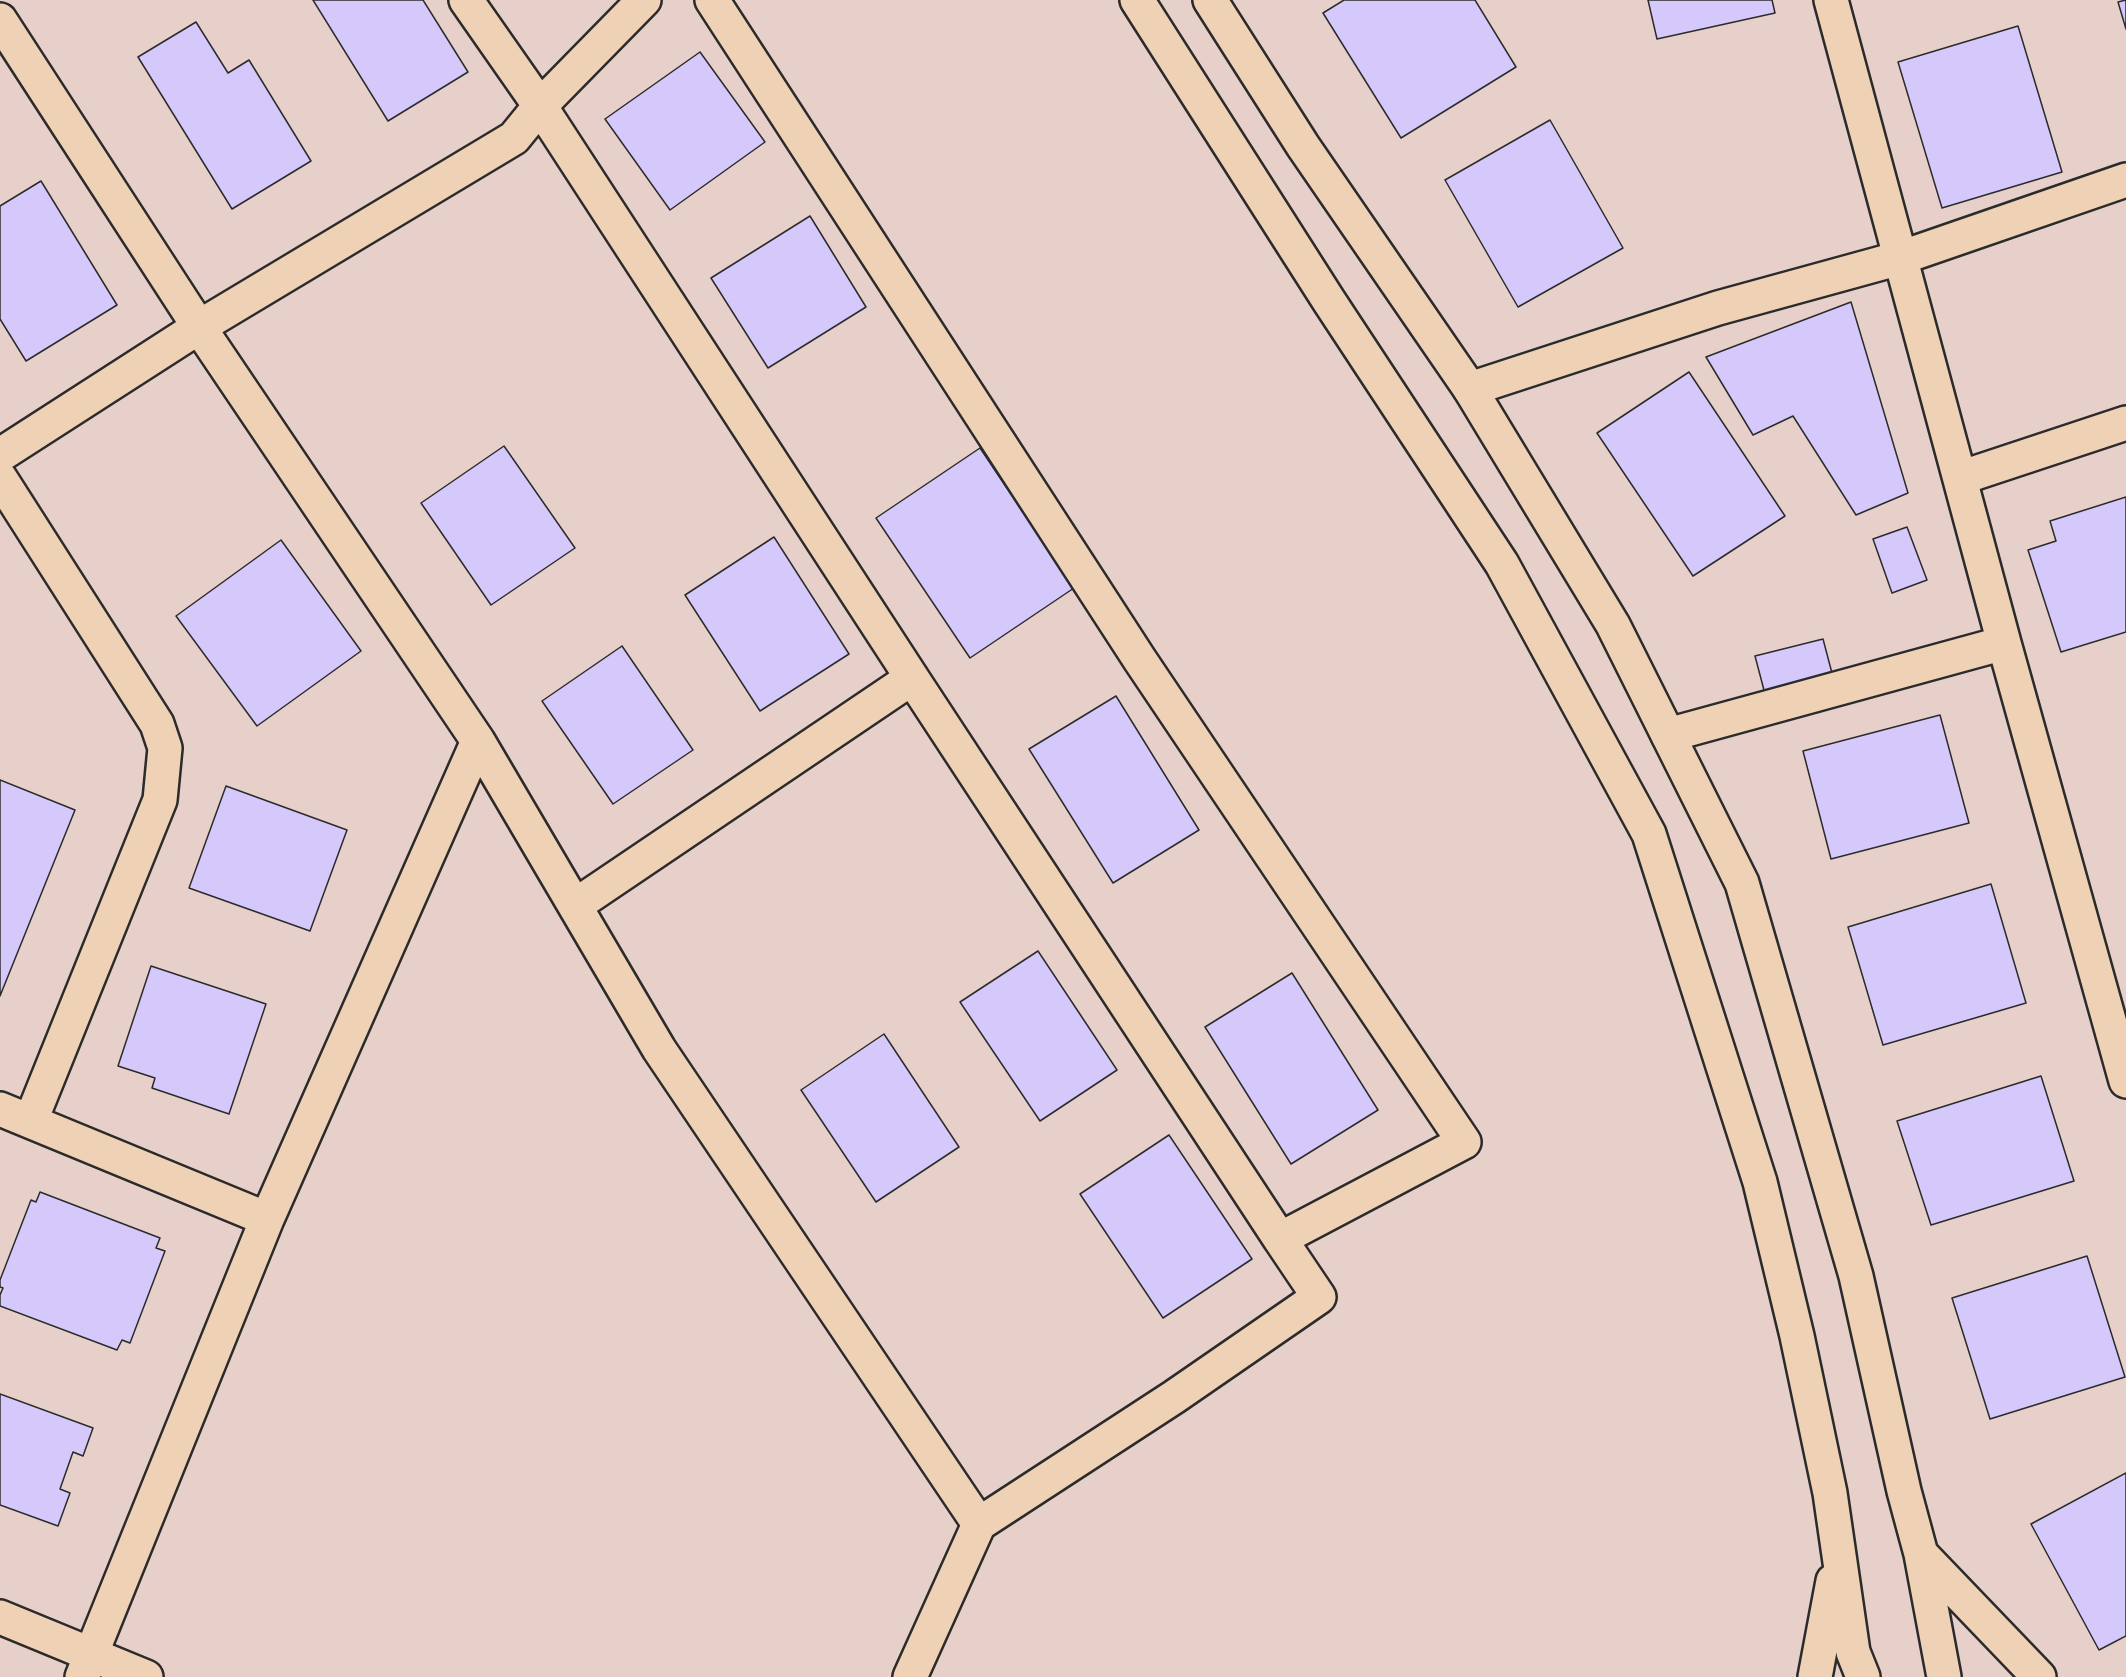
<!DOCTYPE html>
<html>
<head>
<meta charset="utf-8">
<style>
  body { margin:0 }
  canvas { display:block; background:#e7cfca }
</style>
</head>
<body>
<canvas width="2126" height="1677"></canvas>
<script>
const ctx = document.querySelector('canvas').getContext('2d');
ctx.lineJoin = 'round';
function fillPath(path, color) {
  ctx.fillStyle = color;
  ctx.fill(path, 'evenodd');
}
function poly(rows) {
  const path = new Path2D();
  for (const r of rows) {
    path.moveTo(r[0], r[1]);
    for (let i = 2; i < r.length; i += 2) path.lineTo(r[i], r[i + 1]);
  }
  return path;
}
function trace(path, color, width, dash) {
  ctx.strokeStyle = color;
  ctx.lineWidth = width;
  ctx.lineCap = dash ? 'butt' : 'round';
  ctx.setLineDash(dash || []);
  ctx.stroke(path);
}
const building = poly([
  [313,0,423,0,468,72,388,121,313,0],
  [1344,0,1475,0,1516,67,1401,138,1323,13,1344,0],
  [1648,0,1772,0,1775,13,1657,39,1648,0],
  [2126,0,2126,29,2118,2,2126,0],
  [196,22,228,73,249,60,311,161,232,209,138,57,196,22],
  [2018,26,2062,172,1942,208,1898,62,2018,26],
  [700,52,765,142,670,210,605,119,700,52],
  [1550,120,1623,248,1518,307,1445,180,1550,120],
  [41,181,117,305,26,361,0,319,0,206,41,181],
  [810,216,866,307,768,368,711,278,810,216],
  [1851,302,1908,493,1856,515,1793,416,1753,435,1706,357,1851,302],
  [1689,372,1785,516,1693,576,1597,433,1689,372],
  [504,446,575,548,491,605,421,503,504,446],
  [980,448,1074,588,970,658,876,518,980,448],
  [2126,497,2126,632,2061,652,2028,550,2056,541,2050,521,2126,497],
  [1907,527,1927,580,1892,593,1873,539,1907,527],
  [774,537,849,654,760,711,685,595,774,537],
  [281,540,361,651,257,726,176,616,281,540],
  [1823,639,1833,677,1765,694,1755,656,1823,639],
  [622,646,693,750,613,804,542,701,622,646],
  [1116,696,1199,830,1113,883,1029,749,1116,696],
  [1940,715,1969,823,1831,859,1803,751,1940,715],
  [0,780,75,810,0,996,0,780],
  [226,786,347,830,310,931,189,888,226,786],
  [1991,884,2026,1003,1883,1045,1848,927,1991,884],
  [1038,951,1117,1070,1040,1121,960,1002,1038,951],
  [151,966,266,1004,229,1114,152,1088,155,1078,118,1066,151,966],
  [1292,973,1378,1110,1291,1164,1205,1027,1292,973],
  [884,1034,959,1147,876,1202,801,1090,884,1034],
  [2041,1076,2074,1181,1931,1225,1897,1121,2041,1076],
  [1169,1135,1252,1259,1163,1318,1080,1194,1169,1135],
  [40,1192,160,1238,156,1248,165,1251,130,1343,122,1340,117,1350,0,1306,0,1295,3,1288,0,1287,0,1280,31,1200,36,1202,40,1192],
  [2087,1256,2125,1377,1990,1419,1952,1298,2087,1256],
  [0,1394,93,1428,83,1456,73,1452,60,1489,70,1493,58,1526,0,1505,0,1394],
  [2126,1473,2126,1636,2099,1650,2031,1524,2126,1473]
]);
fillPath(building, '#d5c9fb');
trace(building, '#2b2b2b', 1.5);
const minor = poly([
  [466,0,540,106,912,678,1280,1239],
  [712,0,1140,660,1464,1142,1280,1239,1319,1297,1174,1397,979,1524],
  [1831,0,2004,643,2126,1081],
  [0,20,199,327,478,741,659,1049,979,1524,910,1677],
  [1470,389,1718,308,1900,258,2126,180],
  [0,455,199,327,514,138,540,106,644,0],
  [0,478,157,724,165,748,160,800,31,1120],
  [1960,478,2126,423],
  [1668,735,2004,643],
  [576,905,912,678],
  [0,1109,267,1219],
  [82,1677,267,1219,478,741]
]);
const secondary = poly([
  [1137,0,1329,301,1502,564,1649,834,1760,1182,1797,1336,1830,1493,1853,1652,1863,1677],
  [1210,0,1303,146,1470,389,1613,625,1742,883,1856,1276,1904,1491,1921,1554,2039,1677],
  [1921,1554,1944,1677],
  [0,1617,146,1677],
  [1815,1677,1833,1581]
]);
trace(minor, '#2b2b2b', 38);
trace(secondary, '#2b2b2b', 38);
trace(minor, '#efd1b5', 33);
trace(secondary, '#efd1b5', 33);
</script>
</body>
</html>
